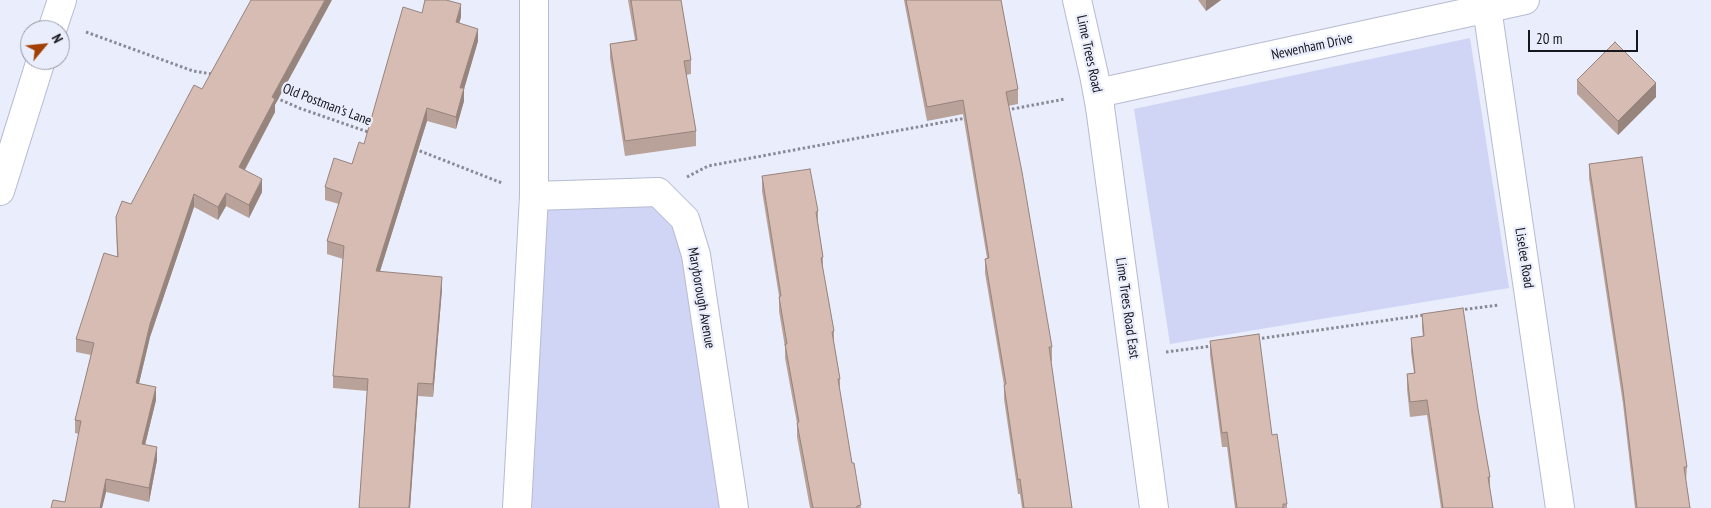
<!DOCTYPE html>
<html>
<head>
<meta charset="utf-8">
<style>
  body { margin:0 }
  #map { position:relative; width:1711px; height:508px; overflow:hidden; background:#eaedfb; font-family:"PT Sans Narrow",sans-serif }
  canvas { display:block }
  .north { position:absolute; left:20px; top:20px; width:50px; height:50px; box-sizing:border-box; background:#eaedfb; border:1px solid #9597a3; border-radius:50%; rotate:62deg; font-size:14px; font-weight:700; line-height:20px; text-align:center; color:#15161e }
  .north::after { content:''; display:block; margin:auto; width:18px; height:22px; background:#a24003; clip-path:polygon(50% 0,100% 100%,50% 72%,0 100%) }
  .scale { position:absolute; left:1528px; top:30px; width:110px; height:22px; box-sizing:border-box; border:2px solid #15161e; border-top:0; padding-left:6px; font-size:15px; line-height:18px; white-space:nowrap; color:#15161e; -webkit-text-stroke:4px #eaedfb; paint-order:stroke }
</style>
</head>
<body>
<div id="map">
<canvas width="1711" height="508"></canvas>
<div class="north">N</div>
<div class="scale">20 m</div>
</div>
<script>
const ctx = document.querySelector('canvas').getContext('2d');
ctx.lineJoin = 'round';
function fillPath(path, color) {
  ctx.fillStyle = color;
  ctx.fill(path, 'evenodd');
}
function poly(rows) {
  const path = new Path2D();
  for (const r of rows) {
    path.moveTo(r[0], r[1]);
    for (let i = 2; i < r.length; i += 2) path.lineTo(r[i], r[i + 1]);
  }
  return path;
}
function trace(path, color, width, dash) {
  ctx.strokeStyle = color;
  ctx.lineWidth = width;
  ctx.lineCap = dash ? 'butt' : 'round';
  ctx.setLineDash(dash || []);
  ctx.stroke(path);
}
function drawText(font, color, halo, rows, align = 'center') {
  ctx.font = font + ' "PT Sans Narrow",sans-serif';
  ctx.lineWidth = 4.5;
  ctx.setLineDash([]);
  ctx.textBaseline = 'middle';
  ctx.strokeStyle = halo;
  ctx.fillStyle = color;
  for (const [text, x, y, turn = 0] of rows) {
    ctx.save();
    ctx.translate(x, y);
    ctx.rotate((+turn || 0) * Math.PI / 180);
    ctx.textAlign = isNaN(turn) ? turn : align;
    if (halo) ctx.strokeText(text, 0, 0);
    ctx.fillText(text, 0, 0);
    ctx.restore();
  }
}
fillPath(poly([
  [1470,38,1509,288,1170,344,1134,109],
  [658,192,685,219,732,508,517,508,538,371,534,196]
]), '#d0d5f6');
const street = poly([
  [1487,8,1560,508],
  [1100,107,1154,508],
  [534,196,658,192,685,219,696,255,734,508],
  [517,508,534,196,534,0]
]);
const secondary = poly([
  [1077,0,1094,75,1100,107],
  [52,30,62,0],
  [1098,93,1525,0],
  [0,191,41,60]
]);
trace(street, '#b7bbd2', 30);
trace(secondary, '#b7bbd2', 30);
trace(poly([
  [86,32,193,71,212,74],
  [276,98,299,108,371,133],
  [1007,110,1065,99],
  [415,149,502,183],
  [687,177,708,166,966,118],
  [1460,310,1499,305],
  [1257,339,1424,315],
  [1166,352,1212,346]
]), '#888a95', 3, [2.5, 2.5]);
trace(street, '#fff', 28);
trace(secondary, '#fff', 28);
fillPath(poly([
  [628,0,681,0,691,60,691,74,686,75,696,131,696,146,625,156,610,58,610,44,635,40],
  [904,0,1001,0,1018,89,1018,104,1008,106,1052,347,1052,361,1051,362,1072,508,1022,508,1020,494,1018,494,1004,399,1004,385,985,273,985,259,987,258,963,114,927,121],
  [1198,0,1221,0,1206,11],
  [422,13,461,17,459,23,478,41,464,89,464,101,456,129,427,121,380,271,442,289,433,397,418,396,410,508,359,508,367,391,333,388,333,376,343,259,327,254,327,241,339,204,325,200,325,187,352,164,364,144],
  [1577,80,1656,97,1618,135,1577,94],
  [202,89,275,105,275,112,245,170,262,192,249,218,226,206,218,220,194,207,150,337,139,383,156,400,145,445,157,460,149,502,106,492,102,508,51,508,65,502,79,434,75,433,75,420,91,355,76,352,76,339,117,257,116,217,131,204],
  [1589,164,1687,467,1686,481,1690,508,1635,508,1623,404,1589,178],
  [762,176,818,211,818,223,823,257,823,271,834,331,834,343,840,379,840,393,852,463,861,508,810,508,797,437,797,423,785,358,785,347,779,311,779,296,762,191],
  [1422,314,1478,409,1490,477,1490,491,1493,508,1441,508,1427,415,1410,417,1407,389,1407,374,1414,373,1411,352,1411,338,1423,337,1422,328],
  [1210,341,1272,435,1287,504,1287,508,1235,508,1227,447,1222,447,1210,355]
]), '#b8a299');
fillPath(poly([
  [325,0,332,0,275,105,275,112,239,180,239,167,272,97],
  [1206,0,1221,0,1206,11],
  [461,4,461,17,456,35,456,22],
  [478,29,478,41,464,89,464,101,456,129,456,117,460,88],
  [1656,83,1656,97,1618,135,1618,121],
  [427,108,427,121,376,284,376,271],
  [262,179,262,192,249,218,249,205],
  [226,193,226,206,218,220,218,207],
  [194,194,194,207,150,337,136,396,136,383,150,324],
  [442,277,442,289,433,397,433,384],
  [418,383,418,396,410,508,409,508],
  [156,387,156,400,142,457,142,444],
  [157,447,157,460,149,502,149,488],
  [106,479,106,492,102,508,100,508]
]), '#96847d');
const building = poly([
  [251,0,325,0,272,97,275,99,239,167,262,179,249,205,226,193,218,207,194,194,150,324,136,383,156,387,142,444,157,447,149,488,106,479,100,508,51,508,53,500,65,502,81,421,75,420,94,343,76,339,104,253,118,257,116,217,122,201,131,204,194,85,202,89,251,0],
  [425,0,446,0,461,4,456,22,478,29,460,88,464,88,456,117,427,108,376,271,442,277,433,384,418,383,409,508,359,508,368,379,333,376,344,246,327,241,342,193,325,187,334,158,352,164,359,142,364,144,403,7,422,13,425,0],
  [631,0,681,0,691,60,684,61,696,131,625,141,610,44,637,40,631,0],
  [906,0,1001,0,1018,89,1006,92,1022,172,1052,347,1049,347,1072,508,1024,508,1020,479,1018,480,1004,385,1006,384,985,259,989,258,963,100,927,107,906,0],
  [1615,42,1656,83,1618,121,1577,80,1615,42],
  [1642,157,1687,467,1684,467,1690,508,1637,508,1623,390,1589,164,1642,157],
  [810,169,818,211,816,212,823,257,821,258,834,331,832,332,840,379,838,379,852,463,854,463,861,505,857,506,857,508,813,508,797,423,799,422,785,344,787,344,779,297,781,296,762,176,810,169],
  [1463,308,1478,409,1490,477,1488,477,1493,508,1443,508,1427,400,1410,402,1407,374,1415,373,1411,338,1424,336,1422,314,1463,308],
  [1259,334,1272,435,1277,434,1287,504,1283,504,1283,508,1237,508,1227,432,1222,433,1210,341,1259,334]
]);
fillPath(building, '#d6bcb2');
trace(building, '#96847d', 1);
drawText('14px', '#15161e', '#eaedfb', [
  ["Newenham Drive",1312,47,-12],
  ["Lime Trees Road",1089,54,78],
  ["Old Postman's Lane",327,105,21],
  ["Liselee Road",1524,258,81],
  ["Maryborough Avenue",701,298,80],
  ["Lime Trees Road East",1127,308,82]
]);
</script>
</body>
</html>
